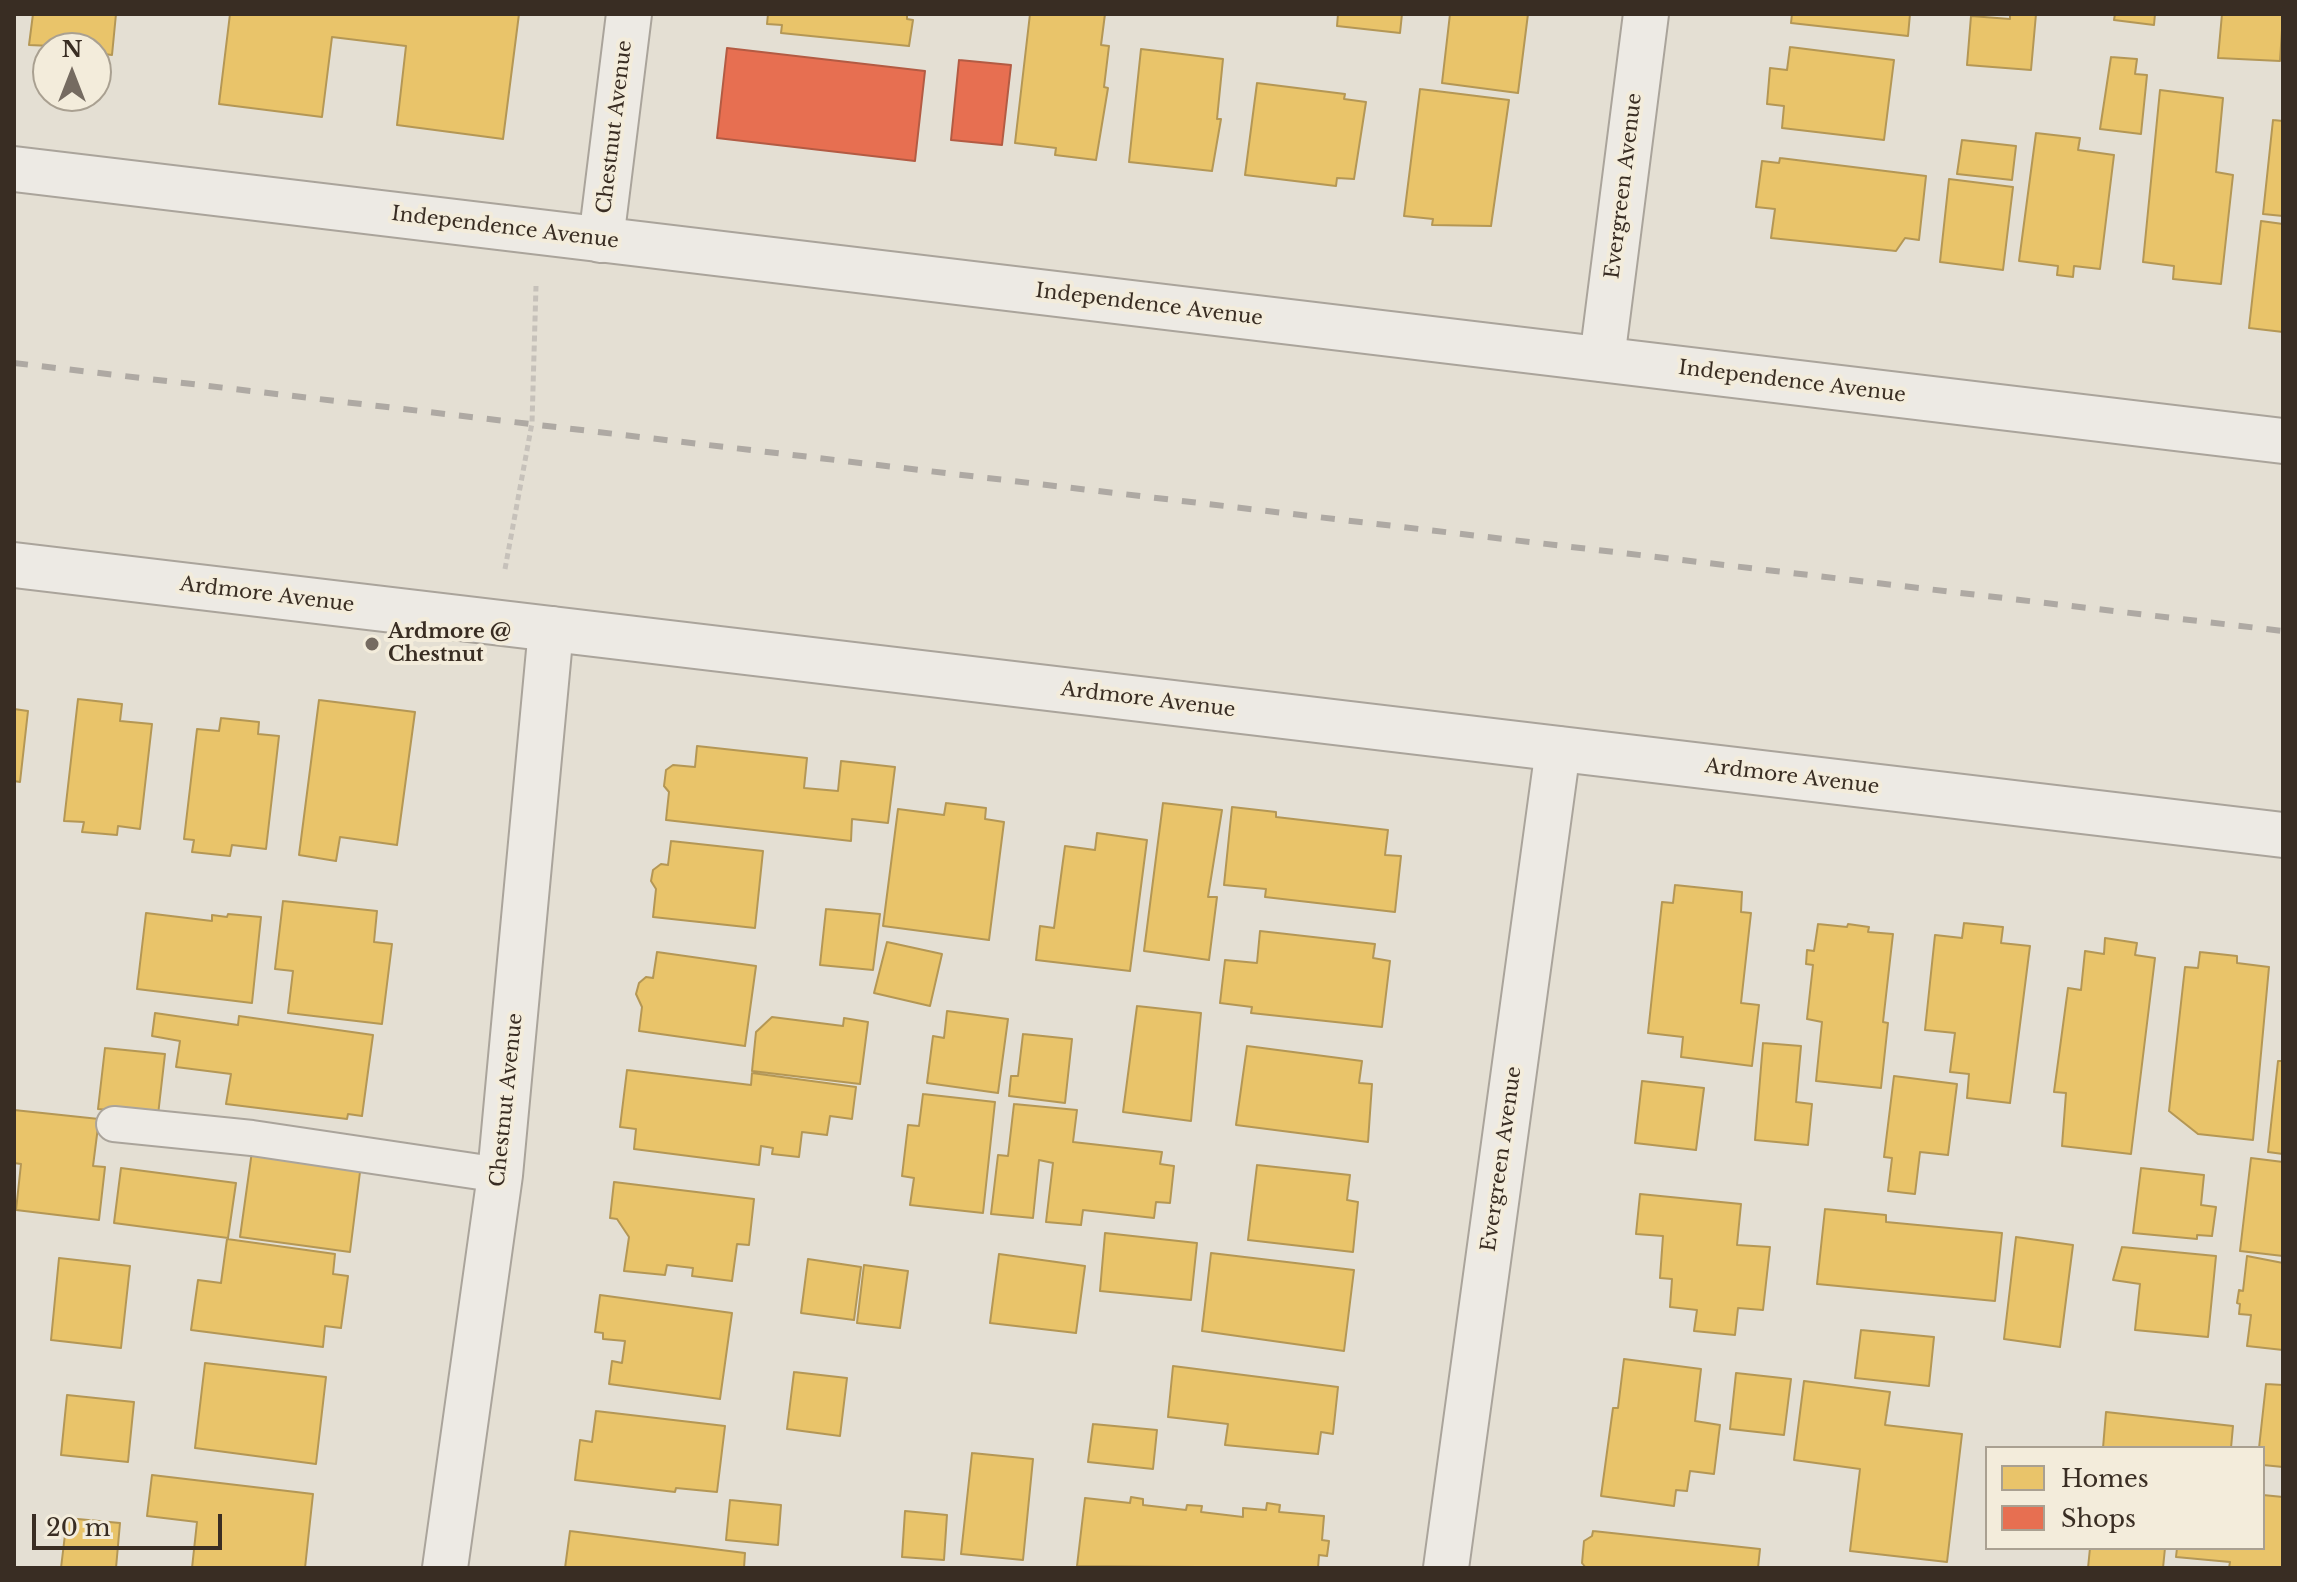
<!DOCTYPE html>
<html>
<head>
<meta charset="utf-8">
<style>
  body { margin:0 }
  #map { position:relative; width:2297px; height:1582px; overflow:hidden; background:#e4dfd3; font-family:"Libre Baskerville",serif }
  canvas { display:block }
  .frame { position:absolute; inset:0; border:16px solid #392d23; pointer-events:none }
  .legend { position:absolute; left:1985px; top:1446px; width:280px; height:104px; box-sizing:border-box; background:#f3ecdb; border:2px solid #a9a091; margin:0; padding:10px 14px; list-style:none; font-size:24px; color:#392d23 }
  .legend li { display:flex; align-items:center; gap:16px; height:40px }
  .legend b { width:40px; border:2px solid #a9a091 }
  .north { position:absolute; left:32px; top:32px; width:80px; height:80px; box-sizing:border-box; background:#f3ecdb; border:2px solid #a9a091; border-radius:50%; rotate:0deg; font-size:22px; font-weight:700; line-height:32px; text-align:center; color:#392d23 }
  .north::after { content:''; display:block; margin:auto; width:28px; height:36px; background:#756b61; clip-path:polygon(50% 0,100% 100%,50% 72%,0 100%) }
  .scale { position:absolute; left:32px; top:1514px; width:190px; height:36px; box-sizing:border-box; border:4px solid #392d23; border-top:0; padding-left:10px; font-size:24px; line-height:28px; white-space:nowrap; color:#392d23; -webkit-text-stroke:6px #f3ecdb; paint-order:stroke }
</style>
</head>
<body>
<div id="map">
<canvas width="2297" height="1582"></canvas>
<div class="frame"></div>
<ul class="legend">
<li><b style="height:22px;background:#e9c46a"></b>Homes</li>
<li><b style="height:22px;background:#e76f51"></b>Shops</li>
</ul>
<div class="north">N</div>
<div class="scale">20 m</div>
</div>
<script>
const ctx = document.querySelector('canvas').getContext('2d');
ctx.lineJoin = 'round';
function fillPath(path, color) {
  ctx.fillStyle = color;
  ctx.fill(path, 'evenodd');
}
function poly(rows) {
  const path = new Path2D();
  for (const r of rows) {
    path.moveTo(r[0], r[1]);
    for (let i = 2; i < r.length; i += 2) path.lineTo(r[i], r[i + 1]);
  }
  return path;
}
function trace(path, color, width, dash) {
  ctx.strokeStyle = color;
  ctx.lineWidth = width;
  ctx.lineCap = dash ? 'butt' : 'round';
  ctx.setLineDash(dash || []);
  ctx.stroke(path);
}
function drawText(font, color, halo, rows, align = 'center') {
  ctx.font = font + ' "Libre Baskerville",serif';
  ctx.lineWidth = 8;
  ctx.setLineDash([]);
  ctx.textBaseline = 'middle';
  ctx.strokeStyle = halo;
  ctx.fillStyle = color;
  for (const [text, x, y, turn = 0] of rows) {
    ctx.save();
    ctx.translate(x, y);
    ctx.rotate((+turn || 0) * Math.PI / 180);
    ctx.textAlign = isNaN(turn) ? turn : align;
    if (halo) ctx.strokeText(text, 0, 0);
    ctx.fillText(text, 0, 0);
    ctx.restore();
  }
}
const homes = poly([
  [33,14,116,14,112,55,96,53,96,48,29,45,33,14],
  [230,14,519,14,503,139,397,125,406,46,332,37,322,117,219,104,230,14],
  [768,14,907,14,907,19,913,20,909,46,781,33,782,25,767,24,768,14],
  [1030,14,1105,14,1101,45,1109,46,1104,87,1108,88,1096,160,1055,155,1056,148,1015,143,1030,14],
  [1338,14,1402,14,1400,33,1337,26,1338,14],
  [1450,14,1528,14,1518,93,1442,83,1450,14],
  [1792,14,1910,14,1908,36,1791,23,1792,14],
  [2010,14,2036,14,2031,70,1967,65,1971,16,2010,19,2010,14],
  [2115,14,2155,14,2154,25,2114,20,2115,14],
  [2222,14,2283,14,2280,61,2218,58,2222,14],
  [1790,47,1894,60,1884,140,1782,128,1784,106,1767,104,1770,68,1787,70,1790,47],
  [1141,49,1223,59,1217,119,1221,119,1212,171,1129,162,1141,49],
  [2111,57,2137,59,2135,74,2147,75,2141,134,2100,129,2111,57],
  [1257,83,1345,94,1344,99,1366,102,1354,179,1337,178,1336,186,1245,175,1257,83],
  [1420,89,1509,100,1491,226,1432,225,1433,219,1404,216,1420,89],
  [2160,90,2223,98,2216,172,2233,175,2221,284,2173,279,2174,266,2143,262,2160,90],
  [2273,120,2283,121,2283,216,2263,214,2273,120],
  [2036,133,2080,138,2078,150,2114,155,2100,269,2074,266,2073,277,2057,275,2058,266,2019,261,2036,133],
  [1962,140,2016,146,2012,180,1957,174,1962,140],
  [1780,158,1926,176,1919,240,1905,238,1896,251,1771,238,1775,209,1756,207,1762,161,1779,163,1780,158],
  [1949,179,2013,187,2003,270,1940,262,1949,179],
  [2261,221,2283,224,2283,332,2249,328,2261,221],
  [78,699,122,704,120,721,152,724,140,829,118,826,117,835,82,832,84,822,64,821,78,699],
  [319,700,415,712,397,845,340,837,336,861,299,855,319,700],
  [14,709,28,711,20,782,14,781,14,709],
  [221,718,259,722,258,734,279,736,266,849,232,845,230,856,192,852,194,840,184,839,197,729,219,731,221,718],
  [697,746,807,758,804,788,838,791,841,761,895,767,888,823,852,819,851,841,666,820,669,792,664,786,666,770,673,765,695,767,697,746],
  [946,803,986,808,985,819,1004,822,989,940,883,926,898,809,944,815,946,803],
  [1163,803,1222,810,1208,897,1217,897,1209,960,1144,951,1163,803],
  [1232,807,1276,812,1276,817,1388,830,1385,855,1401,856,1395,912,1265,897,1266,889,1224,885,1232,807],
  [1097,833,1147,840,1130,971,1036,960,1040,926,1054,928,1065,846,1095,850,1097,833],
  [671,841,763,851,755,928,653,917,656,889,651,881,653,870,661,864,668,865,671,841],
  [1675,885,1742,892,1741,912,1751,913,1741,1003,1759,1005,1752,1066,1681,1057,1683,1037,1648,1033,1662,902,1673,903,1675,885],
  [283,901,377,911,374,942,392,944,382,1024,288,1013,293,971,275,969,283,901],
  [826,909,880,914,873,970,820,965,826,909],
  [146,913,212,921,212,915,227,917,228,914,261,917,252,1003,137,989,146,913],
  [1964,923,2003,927,2001,943,2030,946,2010,1103,1967,1098,1969,1074,1950,1072,1955,1033,1925,1030,1935,935,1962,938,1964,923],
  [1818,924,1847,927,1848,924,1869,927,1868,932,1893,934,1883,1022,1888,1023,1881,1088,1816,1081,1822,1022,1807,1019,1813,965,1806,964,1807,950,1814,951,1818,924],
  [1260,931,1375,944,1373,958,1390,961,1382,1027,1251,1013,1252,1007,1220,1003,1225,960,1257,963,1260,931],
  [2105,938,2137,943,2135,955,2155,958,2131,1154,2062,1146,2066,1093,2054,1092,2068,988,2081,990,2085,951,2104,954,2105,938],
  [887,942,942,954,930,1006,874,993,887,942],
  [657,952,756,966,745,1046,639,1031,642,1007,636,994,639,983,646,977,653,978,657,952],
  [2200,952,2237,956,2237,963,2269,967,2253,1140,2198,1134,2169,1111,2185,967,2198,968,2200,952],
  [1137,1006,1201,1013,1191,1121,1123,1112,1137,1006],
  [947,1011,1008,1019,998,1093,927,1083,933,1036,944,1038,947,1011],
  [155,1013,238,1025,239,1016,373,1035,362,1116,348,1114,347,1119,226,1104,231,1074,176,1067,180,1041,152,1036,155,1013],
  [772,1017,843,1026,844,1018,868,1022,860,1084,752,1071,756,1032,772,1017],
  [1023,1034,1072,1039,1065,1103,1009,1096,1011,1076,1018,1076,1023,1034],
  [1763,1043,1801,1046,1796,1102,1812,1104,1808,1145,1755,1140,1763,1043],
  [1247,1046,1362,1061,1359,1083,1372,1084,1368,1142,1236,1125,1247,1046],
  [105,1048,165,1054,158,1115,98,1109,105,1048],
  [2278,1061,2283,1061,2283,1154,2268,1152,2278,1061],
  [627,1070,751,1085,752,1073,856,1087,852,1119,830,1116,827,1135,802,1132,799,1157,772,1154,773,1148,761,1146,759,1165,634,1149,636,1129,620,1127,627,1070],
  [1894,1076,1957,1084,1948,1155,1920,1152,1915,1194,1888,1191,1892,1158,1884,1157,1894,1076],
  [1642,1081,1704,1088,1696,1150,1635,1143,1642,1081],
  [923,1094,995,1102,983,1213,910,1205,914,1178,902,1176,908,1125,919,1126,923,1094],
  [1014,1104,1077,1110,1073,1142,1162,1152,1160,1164,1174,1166,1170,1203,1156,1202,1154,1218,1083,1210,1081,1225,1046,1222,1053,1163,1039,1160,1033,1218,991,1214,998,1155,1008,1156,1014,1104],
  [14,1110,99,1119,93,1166,105,1167,99,1220,16,1210,21,1164,14,1163,14,1110],
  [253,1144,361,1164,350,1252,240,1237,253,1144],
  [2251,1158,2283,1162,2283,1256,2240,1251,2251,1158],
  [1257,1165,1350,1175,1347,1200,1358,1202,1353,1252,1248,1240,1257,1165],
  [121,1168,236,1183,228,1238,114,1223,121,1168],
  [2141,1168,2204,1175,2201,1205,2216,1207,2212,1236,2197,1235,2197,1239,2133,1233,2141,1168],
  [614,1182,754,1199,749,1245,737,1244,732,1281,692,1276,693,1268,667,1265,665,1275,624,1271,629,1237,617,1219,610,1218,614,1182],
  [1640,1194,1741,1204,1737,1245,1770,1247,1763,1310,1738,1308,1735,1335,1694,1331,1697,1310,1670,1307,1672,1279,1660,1278,1663,1236,1636,1234,1640,1194],
  [1825,1209,1886,1215,1886,1222,2002,1233,1995,1301,1817,1284,1825,1209],
  [1105,1233,1197,1243,1191,1300,1100,1291,1105,1233],
  [2016,1237,2073,1245,2060,1347,2004,1339,2016,1237],
  [227,1239,335,1254,333,1274,348,1276,341,1328,325,1326,323,1347,191,1330,198,1280,221,1283,227,1239],
  [2122,1247,2216,1256,2208,1337,2135,1330,2140,1284,2113,1280,2122,1247],
  [1211,1253,1354,1270,1344,1351,1202,1331,1211,1253],
  [999,1254,1085,1266,1076,1333,990,1323,999,1254],
  [2247,1256,2283,1263,2283,1350,2247,1346,2251,1315,2239,1314,2240,1304,2237,1303,2239,1290,2243,1291,2247,1256],
  [59,1258,130,1266,121,1348,51,1340,59,1258],
  [808,1259,861,1267,854,1320,801,1313,808,1259],
  [864,1265,908,1271,900,1328,857,1323,864,1265],
  [600,1295,732,1313,720,1399,609,1384,612,1361,622,1363,625,1341,603,1339,603,1333,595,1332,600,1295],
  [1861,1330,1934,1337,1929,1386,1855,1378,1861,1330],
  [1624,1359,1701,1369,1695,1421,1720,1425,1714,1474,1690,1471,1687,1491,1676,1490,1674,1506,1601,1496,1613,1408,1618,1408,1624,1359],
  [205,1363,326,1377,316,1464,195,1448,205,1363],
  [1173,1366,1338,1387,1333,1434,1321,1432,1318,1454,1225,1445,1228,1424,1168,1417,1173,1366],
  [794,1372,847,1378,840,1436,787,1429,794,1372],
  [1736,1373,1791,1379,1784,1435,1730,1429,1736,1373],
  [1804,1381,1890,1392,1885,1425,1962,1434,1947,1562,1850,1551,1860,1469,1794,1460,1804,1381],
  [2266,1384,2283,1385,2283,1467,2263,1465,2263,1448,2259,1448,2266,1384],
  [67,1395,134,1402,128,1462,61,1455,67,1395],
  [596,1411,725,1426,717,1492,676,1488,675,1492,575,1480,580,1440,592,1442,596,1411],
  [2106,1412,2233,1426,2231,1448,2103,1448,2106,1412],
  [1093,1424,1157,1430,1153,1469,1088,1462,1093,1424],
  [972,1453,1033,1459,1023,1560,961,1554,972,1453],
  [152,1475,313,1494,305,1568,192,1568,197,1522,147,1516,152,1475],
  [2263,1495,2283,1497,2283,1568,2229,1568,2230,1562,2176,1557,2177,1548,2263,1548,2263,1495],
  [1131,1497,1143,1499,1143,1505,1186,1510,1187,1505,1202,1506,1201,1512,1243,1517,1243,1508,1266,1510,1267,1503,1280,1505,1279,1512,1324,1516,1322,1540,1329,1541,1327,1556,1319,1555,1318,1568,1077,1566,1085,1498,1130,1503,1131,1497],
  [730,1500,781,1505,778,1545,726,1540,730,1500],
  [905,1511,947,1515,944,1560,902,1557,905,1511],
  [67,1518,120,1523,116,1568,61,1568,67,1518],
  [570,1531,745,1553,744,1568,565,1568,570,1531],
  [1593,1531,1760,1549,1758,1568,1586,1568,1582,1563,1584,1541,1592,1536,1593,1531],
  [2090,1548,2165,1548,2163,1568,2088,1568,2090,1548]
]);
fillPath(homes, '#e9c46a');
trace(homes, '#b49755', 2);
const shops = poly([
  [727,48,925,71,915,161,717,138,727,48],
  [959,60,1011,65,1002,145,951,140,959,60]
]);
fillPath(shops, '#e76f51');
trace(shops, '#b35b43', 2);
const service = poly([
  [114,1124,252,1138,500,1175]
]);
const minor = poly([
  [601,240,629,14],
  [1602,359,1646,14],
  [445,1568,500,1175,551,629],
  [1446,1568,1558,749]
]);
const tertiary = poly([
  [14,169,2283,441],
  [14,565,2283,835]
]);
trace(service, '#aaa49b', 38);
trace(minor, '#aaa49b', 48);
trace(tertiary, '#aaa49b', 48);
trace(poly([
  [505,569,532,423,536,286]
]), '#c6c1ba', 5, [6, 4]);
trace(service, '#edeae4', 34);
trace(minor, '#edeae4', 44);
trace(tertiary, '#edeae4', 44);
trace(poly([
  [14,363,2283,631]
]), '#aea9a3', 6, [14, 14]);
for (const [x, y, r, color] of [
  [372,644,8,"#756b61"]
]) {
  const dot = new Path2D();
  dot.arc(x, y, r, 0, 2 * Math.PI);
  ctx.fillStyle = color;
  ctx.fill(dot);
  trace(dot, '#f3ecdb', 3);
}
drawText('20px', '#392d23', '#f3ecdb', [
  ["Chestnut Avenue",615,127,-83],
  ["Evergreen Avenue",1624,186,-83],
  ["Independence Avenue",505,228,7],
  ["Independence Avenue",1149,305,7],
  ["Independence Avenue",1792,382,7],
  ["Ardmore Avenue",267,595,7],
  ["Ardmore Avenue",1148,700,7],
  ["Ardmore Avenue",1792,777,7],
  ["Chestnut Avenue",507,1100,-84],
  ["Evergreen Avenue",1502,1159,-82]
]);
drawText('bold 20px', '#392d23', '#f3ecdb', [
  ["Ardmore @",388,632],
  ["Chestnut",388,655]
], 'left');
</script>
</body>
</html>
